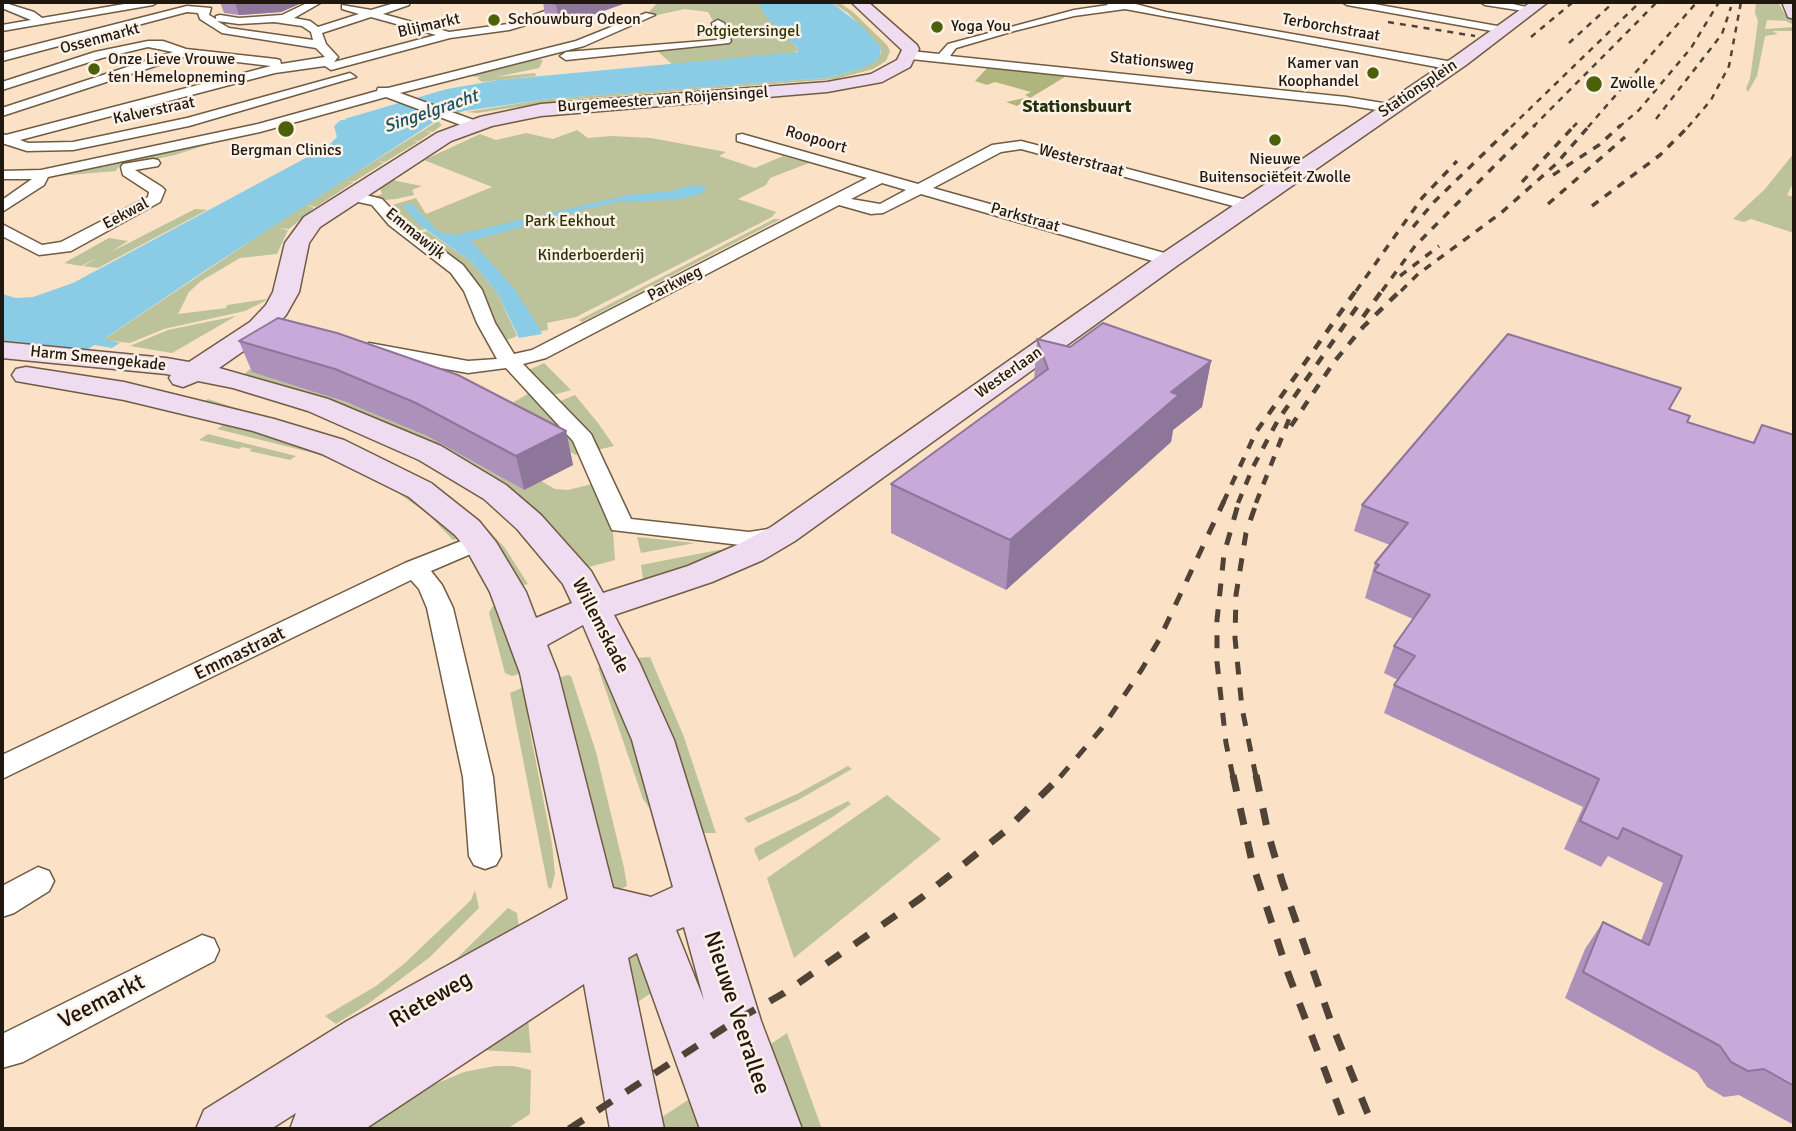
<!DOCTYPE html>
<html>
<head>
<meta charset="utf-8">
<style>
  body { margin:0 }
  #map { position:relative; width:1796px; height:1131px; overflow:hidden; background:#fbe2c7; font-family:Signika,sans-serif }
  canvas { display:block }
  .frame { position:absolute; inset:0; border:4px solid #20170e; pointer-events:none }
</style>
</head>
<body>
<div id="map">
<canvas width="1796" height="1131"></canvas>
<div class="frame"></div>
</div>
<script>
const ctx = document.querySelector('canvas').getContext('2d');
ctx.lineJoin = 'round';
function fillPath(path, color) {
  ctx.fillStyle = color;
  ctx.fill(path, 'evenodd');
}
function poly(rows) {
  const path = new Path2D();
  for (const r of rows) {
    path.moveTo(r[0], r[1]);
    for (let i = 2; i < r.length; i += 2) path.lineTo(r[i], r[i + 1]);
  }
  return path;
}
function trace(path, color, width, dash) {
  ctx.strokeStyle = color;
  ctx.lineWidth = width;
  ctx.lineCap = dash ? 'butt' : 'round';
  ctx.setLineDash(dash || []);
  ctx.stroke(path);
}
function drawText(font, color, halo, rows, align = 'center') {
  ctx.font = font + ' Signika,sans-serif';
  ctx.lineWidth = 5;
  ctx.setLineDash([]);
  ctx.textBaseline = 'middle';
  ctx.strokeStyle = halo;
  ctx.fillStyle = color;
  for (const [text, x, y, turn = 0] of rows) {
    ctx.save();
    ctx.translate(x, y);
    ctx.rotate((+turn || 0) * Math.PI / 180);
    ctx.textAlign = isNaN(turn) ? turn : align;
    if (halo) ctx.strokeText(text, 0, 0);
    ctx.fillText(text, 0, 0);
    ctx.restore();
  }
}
fillPath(poly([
  [658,2,758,2,799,50,789,55,673,65,657,51,627,54,723,39,708,12,685,9,657,15,648,13],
  [831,2,839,2,853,12,887,45,890,51,886,61,873,69,836,79,565,100,477,113,466,112,548,99,826,78,855,71,876,61,881,54,881,48,848,13],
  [1756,2,1778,2,1786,16,1794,22,1792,24,1786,21,1767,20,1765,29,1794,27,1794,31,1772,31,1778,34,1765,36,1757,76,1748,92,1746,88,1750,79,1758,21,1755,13],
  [537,59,543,60,539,68,496,77,535,73,536,76,482,82,477,78,482,77,466,76,493,70,494,66,498,69],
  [438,121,442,125,433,132,425,131,431,133,419,141,412,140,418,142,385,162,377,161,384,163,355,181,346,181,354,182,316,207,307,205,314,208,289,229,277,228,288,230,277,254,240,258,201,281,189,292,178,314,226,308,227,305,267,299,265,301,245,311,164,329,130,343,103,340,303,206],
  [577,130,588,138,611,136,651,138,726,152,719,156,755,168,783,156,809,163,770,178,766,185,738,199,776,212,772,217,576,317,547,323,548,330,541,331,501,285,443,238,412,204,403,206,425,229,412,233,389,206,416,198,426,214,492,187,424,160,480,134,496,140,526,133,553,139],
  [208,142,209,144,175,155,118,167,116,171,58,176],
  [1794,153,1794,182,1787,195,1794,197,1794,233,1751,219,1744,222,1733,219,1765,189],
  [392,180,422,186,412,190,414,195,396,199,383,200,376,196,382,194,380,188],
  [195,209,207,210,98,268,83,266,99,257,81,266,64,263,109,238,128,241,111,252],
  [774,219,781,219,582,322,579,320],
  [427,231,472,262,498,294,517,336,502,342,490,312,416,235],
  [236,316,172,353,130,346,168,330],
  [544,363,571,390,553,395,529,370],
  [250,369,362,408,427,436,524,490,541,481,555,489,568,490,596,483,612,518,615,560,585,568,513,500,242,376],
  [531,392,568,431,581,452,576,455,506,413,518,404,496,415,572,457,569,459,490,416],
  [575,395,598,423,614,446,597,450,558,402],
  [208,399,330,438,430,484,479,520,505,548,528,584,520,586,457,508,199,405],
  [223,425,298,443,388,478,461,537,453,540,428,514,381,481,317,454,217,429],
  [208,434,296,456,290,460,249,451,252,449,242,447,239,449,199,440],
  [637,537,695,543,641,553],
  [718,550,724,550,713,559,643,580,641,565],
  [499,605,522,673,512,676,505,673,489,613,492,607],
  [650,657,684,737,716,833,698,833,636,658],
  [608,664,657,819,643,799,598,668],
  [568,675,571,676,596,752,624,868,627,886,611,893,557,678],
  [524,687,530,732,552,844,555,874,551,889,548,887,510,693],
  [848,766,852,769,798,800,748,823,744,818,797,794],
  [887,795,941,839,794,958,767,878],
  [848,801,851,804,834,816,759,861,754,850,756,847],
  [475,890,479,908,430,957,368,1004,336,1024,325,1016,376,986,405,963,471,900],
  [508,908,517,913,519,928,445,970],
  [637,944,659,988,633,1005,624,965],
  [528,1019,531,1053,480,1050],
  [787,1033,822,1129,795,1129,765,1048],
  [495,1066,513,1066,531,1070,530,1114,507,1129,362,1129,433,1085,464,1072],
  [700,1092,714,1129,655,1129,653,1123]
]), '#bcc29a');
fillPath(poly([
  [989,66,1068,75,1017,106,1006,102,1029,97,1025,95,1031,92,995,82,987,85,975,81]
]), '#afb67d');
fillPath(poly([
  [758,2,831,2,863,27,881,48,880,57,872,64,855,71,826,78,548,99,464,111,437,120,206,270,104,339,120,343,112,348,94,345,82,354,2,345,2,294,16,298,33,297,73,283,328,146,337,137,334,126,341,120,347,120,344,119,447,89,499,80,798,52,798,48,766,17],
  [693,185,703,186,706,190,698,195,672,200,618,202,586,209,471,241,514,288,541,331,542,334,519,338,498,294,472,262,421,226,402,205,412,204,439,232,455,235,628,195,671,191]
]), '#8acce6');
const street = poly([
  [2,2,34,12,42,18,136,2,158,2,153,5,2,31,2,25,31,20,2,8,2,2],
  [309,2,322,2,294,18,310,21,318,27,359,14,342,9,342,5,371,10,398,2,409,2,409,5,383,14,449,32,508,24,571,2,584,2,556,16,509,30,450,38,331,70,325,66,275,73,20,140,28,143,73,142,187,118,350,73,356,77,189,126,73,150,27,151,2,143,2,134,6,135,271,66,186,56,2,116,2,108,173,52,148,47,102,58,2,90,2,82,95,52,148,41,163,41,186,49,276,59,280,60,281,64,325,57,316,48,222,33,200,19,198,13,187,12,2,61,2,53,187,6,211,8,209,15,216,19,216,16,220,15,239,18,282,15,309,2],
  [371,17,436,35,334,62,338,57,326,44,322,33,371,17],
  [217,21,239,24,274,22,302,26,311,32,313,40,229,28,217,21],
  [1105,2,1128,2,1166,12,1453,62,1459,66,1453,70,1125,9,1074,16,1014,31,956,48,950,56,1346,97,1389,104,1396,108,1389,112,1346,105,911,59,905,55,911,51,939,54,948,44,1074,10,1108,5,1105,2],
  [1342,2,1363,2,1503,27,1509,30,1503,33,1347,5,1342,2],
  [1480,2,1504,2,1535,9,1530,12,1485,5,1480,2],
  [646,13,655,15,584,46,400,93,479,122,479,128,469,128,386,97,260,132,48,177,44,185,2,212,2,200,32,179,2,179,2,171,41,170,258,124,377,91,378,88,388,88,576,41,646,13],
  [718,20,724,23,731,41,729,43,566,60,560,56,566,52,717,40,712,23,718,20],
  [742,134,918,184,992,145,1021,141,1254,202,1256,205,1248,210,1021,149,1001,152,933,188,1175,256,1177,260,1175,264,1163,264,921,194,883,213,871,214,839,205,546,358,523,364,591,434,631,519,749,532,782,527,790,529,794,534,790,539,782,541,749,546,612,530,573,441,506,368,468,373,369,355,359,349,369,343,468,361,497,359,477,323,464,291,451,273,389,225,372,205,345,199,342,196,345,193,350,191,382,199,401,219,463,265,482,290,495,323,514,354,532,350,867,178,737,141,737,135,742,134],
  [882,183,906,190,880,204,851,199,882,183],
  [153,159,158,160,160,163,158,166,135,170,162,187,165,190,160,202,71,251,39,255,2,236,2,224,42,245,61,242,148,197,149,192,123,175,121,167,123,164,153,159],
  [479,534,487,537,491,542,487,547,431,571,442,585,453,608,493,777,501,856,496,865,485,869,474,865,469,856,463,777,427,608,419,589,411,580,2,779,2,755,405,563,479,534],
  [38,867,49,871,54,881,49,891,14,913,2,917,2,886,38,867],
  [202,935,214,939,219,950,214,961,23,1062,2,1068,2,1034,202,935]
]);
const secondary = poly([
  [851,2,868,2,917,45,919,49,910,67,882,82,827,92,541,116,492,126,451,141,320,227,309,243,299,292,286,315,268,334,219,368,328,399,441,446,506,485,541,515,591,571,603,593,688,566,739,544,771,527,1160,255,1454,57,1531,2,1548,2,1466,65,1178,265,795,541,763,560,712,582,614,615,640,664,674,740,761,1021,802,1129,700,1129,637,953,628,958,664,1129,610,1129,584,984,365,1129,290,1129,296,1113,271,1129,196,1129,204,1110,347,1021,568,899,520,673,490,592,465,547,455,535,409,497,322,454,253,431,124,400,16,381,12,375,16,369,26,367,124,382,274,419,344,440,431,483,479,521,496,542,526,592,536,618,572,603,563,584,517,529,484,499,419,460,308,411,233,388,198,381,183,387,173,384,169,378,171,375,166,374,2,358,2,342,166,358,189,362,250,322,266,305,273,292,285,243,304,217,437,133,480,117,541,104,827,82,871,74,897,60,902,50,851,2],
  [583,625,632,740,673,887,651,897,613,888,558,673,547,645,583,625],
  [684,927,704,1000,676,930,684,927],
  [1782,2,1794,2,1794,19,1788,17,1782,2]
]);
trace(street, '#705b43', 3);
trace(secondary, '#705b43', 3);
fillPath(street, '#fff');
fillPath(secondary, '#efdcf1');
trace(poly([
  [1388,22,1475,36],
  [1531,37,1573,2],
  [1569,43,1614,2],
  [1656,119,1722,34,1731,7],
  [1511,127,1640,2],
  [1533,127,1657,2],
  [1573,127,1577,123],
  [1588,127,1697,2],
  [1619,127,1639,110,1691,48,1719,2],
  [1688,127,1711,100,1729,66,1741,2]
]), '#504336', 2.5, [6, 6]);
trace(poly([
  [1553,175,1599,145,1621,125],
  [1522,182,1575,125],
  [1548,204,1625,137],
  [1592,206,1660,155,1690,125],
  [1413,227,1434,202,1513,125],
  [1400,276,1439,246],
  [1356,291,1422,198,1457,161],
  [1382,291,1415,246,1535,125],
  [1401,291,1418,274,1501,213,1556,164,1590,125]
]), '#504336', 3.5, [8, 8]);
trace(poly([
  [1363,317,1383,289],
  [1291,426,1334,362,1363,327,1402,289],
  [1223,503,1256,432,1357,289],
  [1238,503,1253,467,1278,420,1359,304],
  [1256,503,1291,414]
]), '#504336', 4.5, [10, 10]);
trace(poly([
  [1060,777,1102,728,1142,669,1159,640,1224,501],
  [1233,777,1226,743,1217,662,1217,620,1224,554,1239,501],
  [1256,777,1242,708,1235,638,1236,595,1246,533,1257,501]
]), '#504336', 5, [13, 13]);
trace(poly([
  [1233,775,1252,862,1288,973,1347,1129],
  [1256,775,1268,833,1282,881,1332,1025,1374,1129],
  [569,1129,735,1021,784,993,921,898,1004,832,1062,775]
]), '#504336', 7, [17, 17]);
fillPath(poly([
  [220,2,304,2,281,12,239,15,224,13],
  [543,2,629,2,560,26,546,22],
  [1037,339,1070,347,1211,361,1202,407,1173,430,1171,442,1006,590,891,533,891,484,1034,380],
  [239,341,566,431,573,465,524,490,427,436,346,402,252,372],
  [1670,410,1687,422,1753,442,1762,425,1794,435,1794,1125,1739,1095,1724,1097,1707,1087,1697,1072,1565,998,1585,949,1603,922,1641,941,1663,883,1608,856,1601,867,1564,849,1583,807,1384,713,1394,685,1398,680,1384,673,1394,646,1413,619,1365,598,1375,563,1390,545,1354,531,1362,505]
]), '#ad91bb');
fillPath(poly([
  [235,2,304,2,281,12,239,15],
  [565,2,629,2,560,26,556,4],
  [1211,361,1202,407,1173,430,1171,442,1006,590,1010,540,1171,392],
  [566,431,573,465,524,490,516,456]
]), '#8d7699');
const building = poly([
  [546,2,565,2,556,4,546,2],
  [278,318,337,333,458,375,566,431,516,456,416,403,335,369,239,341,278,318],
  [1103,323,1211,361,1171,392,1179,395,1010,540,891,484,1048,369,1037,339,1070,347,1103,323],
  [1508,334,1681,388,1669,409,1690,416,1687,422,1754,443,1762,425,1794,435,1794,1086,1764,1069,1748,1071,1731,1062,1720,1046,1583,972,1603,922,1649,945,1682,856,1623,828,1618,839,1580,821,1599,779,1394,685,1415,656,1394,646,1430,595,1374,571,1379,565,1375,563,1408,523,1362,505,1508,334]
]);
fillPath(building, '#c9a9da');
trace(building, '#8d7699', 2);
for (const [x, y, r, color] of [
  [494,20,7,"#4c6008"],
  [937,27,7,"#4c6008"],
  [94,69,7,"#4c6008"],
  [1373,73,7,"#4c6008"],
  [1594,84,9,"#4c6008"],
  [286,129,9,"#4c6008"],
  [1275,140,7,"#4c6008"]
]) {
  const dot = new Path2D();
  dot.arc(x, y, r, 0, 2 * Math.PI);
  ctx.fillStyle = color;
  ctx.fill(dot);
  trace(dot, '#fcf2e7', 2.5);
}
drawText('16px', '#20170e', '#fcf2e7', [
  ["Schouwburg Odeon",508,20],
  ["Yoga You",951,27],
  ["Onze Lieve Vrouwe",108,60],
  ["ten Hemelopneming",108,78],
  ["Kamer van",1359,64,"right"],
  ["Koophandel",1359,82,"right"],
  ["Zwolle",1610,84],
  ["Bergman Clinics",286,151,"center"],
  ["Nieuwe",1275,160,"center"],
  ["Buitensociëteit Zwolle",1275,178,"center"]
], 'left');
drawText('16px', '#20170e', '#fcf2e7', [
  ["Blijmarkt",429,26,-13],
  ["Terborchstraat",1331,28,10],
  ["Ossenmarkt",100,39,-15],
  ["Stationsweg",1152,62,6],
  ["Stationsplein",1418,89,-34],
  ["Burgemeester van Roijensingel",663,100,-4],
  ["Kalverstraat",154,111,-12],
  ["Roopoort",816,140,16],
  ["Westerstraat",1081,161,15],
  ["Eekwal",126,214,-28],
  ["Parkstraat",1025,218,16],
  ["Emmawijk",415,234,39],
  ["Parkweg",675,284,-27],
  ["Harm Smeengekade",98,359,6],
  ["Westerlaan",1009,373,-35]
]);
drawText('16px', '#2e3104', '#fcf2e7', [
  ["Potgietersingel",748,32],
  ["Park Eekhout",570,222],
  ["Kinderboerderij",591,256]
]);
drawText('bold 18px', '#26300a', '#fcf2e7', [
  ["Stationsbuurt",1077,107]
]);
drawText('italic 18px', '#195062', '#fcf2e7', [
  ["Singelgracht",431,112,-19]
]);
drawText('19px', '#20170e', '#fcf2e7', [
  ["Willemskade",600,626,63],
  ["Emmastraat",240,654,-26]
]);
drawText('23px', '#20170e', '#fcf2e7', [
  ["Rieteweg",431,1000,-30],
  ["Veemarkt",102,1002,-27],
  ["Nieuwe Veerallee",736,1013,72]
]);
</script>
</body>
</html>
